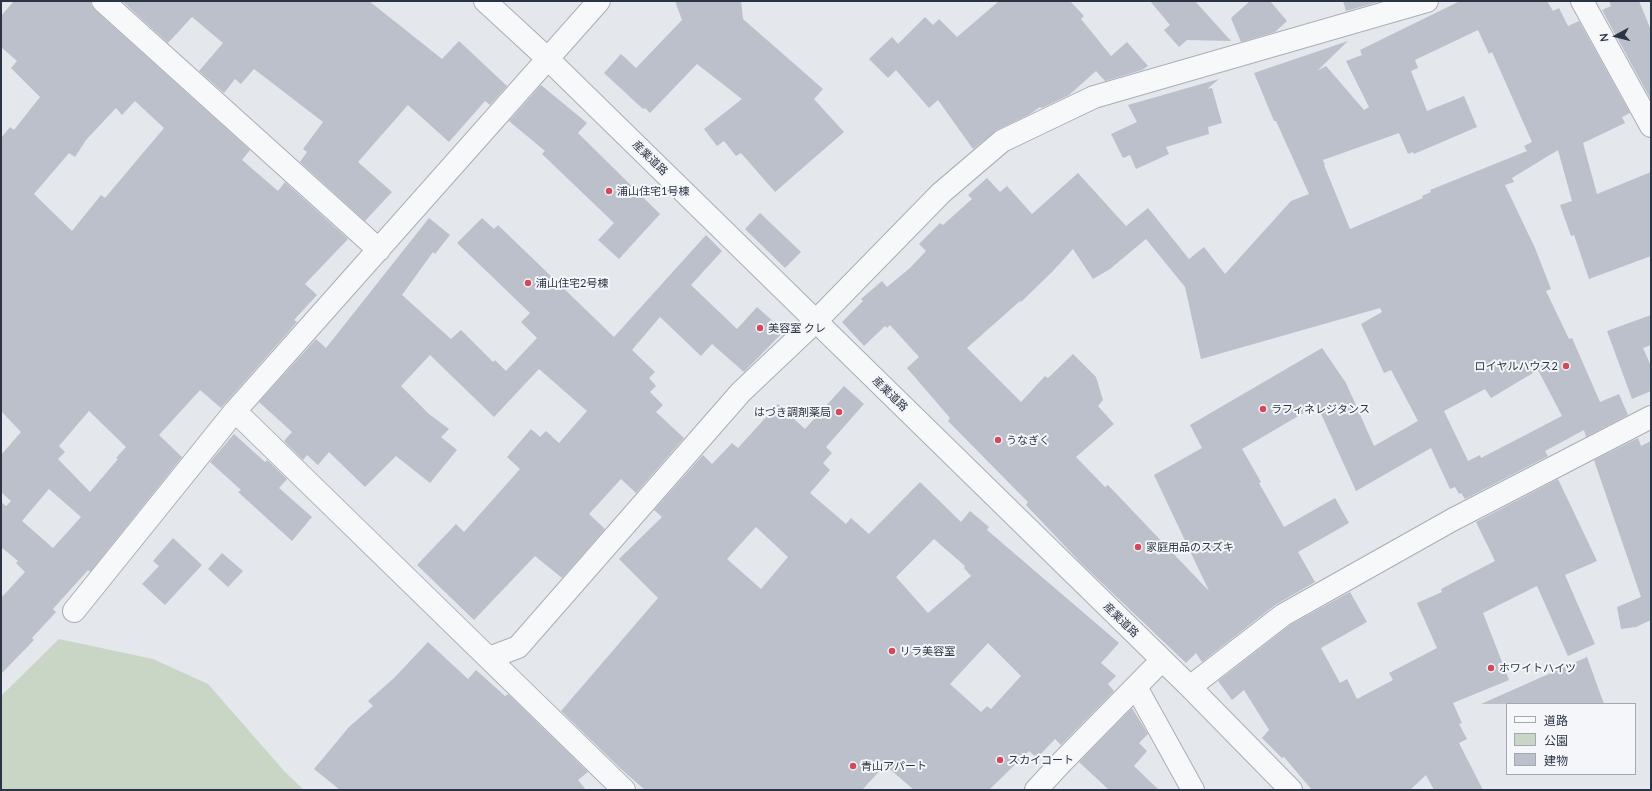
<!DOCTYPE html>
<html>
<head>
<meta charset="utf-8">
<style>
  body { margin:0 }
  #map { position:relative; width:1652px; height:791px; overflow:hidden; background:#e4e7ec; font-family:Lato,"Noto Sans JP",sans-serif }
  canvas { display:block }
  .frame { position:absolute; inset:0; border:2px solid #2b3445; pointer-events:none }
  .legend { position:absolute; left:1506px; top:703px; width:130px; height:72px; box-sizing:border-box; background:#f4f6f9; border:1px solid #a4a8b1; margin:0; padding:5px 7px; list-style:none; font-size:12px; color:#2b3445 }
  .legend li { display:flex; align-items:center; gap:8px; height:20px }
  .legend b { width:20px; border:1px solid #a4a8b1 }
  .north { position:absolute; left:1596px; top:16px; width:40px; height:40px; -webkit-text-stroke:3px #f4f6f9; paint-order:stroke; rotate:263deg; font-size:11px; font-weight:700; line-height:16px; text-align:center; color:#2b3445 }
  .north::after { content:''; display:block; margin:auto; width:14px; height:18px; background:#2b3445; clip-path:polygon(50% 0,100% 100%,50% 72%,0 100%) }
</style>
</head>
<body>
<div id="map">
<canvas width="1652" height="791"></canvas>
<div class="frame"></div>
<ul class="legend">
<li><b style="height:5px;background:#f7f8fa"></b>道路</li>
<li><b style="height:11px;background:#c9d6c5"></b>公園</li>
<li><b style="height:11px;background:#bbc0ca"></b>建物</li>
</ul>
<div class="north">N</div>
</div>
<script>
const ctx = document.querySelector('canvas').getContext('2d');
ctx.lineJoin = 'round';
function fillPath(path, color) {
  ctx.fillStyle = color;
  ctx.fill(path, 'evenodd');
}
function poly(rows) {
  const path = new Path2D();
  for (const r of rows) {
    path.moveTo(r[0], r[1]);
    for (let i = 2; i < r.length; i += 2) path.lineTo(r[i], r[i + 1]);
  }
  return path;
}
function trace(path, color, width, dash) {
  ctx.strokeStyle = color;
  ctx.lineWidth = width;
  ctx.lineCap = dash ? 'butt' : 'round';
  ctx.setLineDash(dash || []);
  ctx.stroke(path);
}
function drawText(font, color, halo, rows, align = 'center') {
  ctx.font = font + ' Lato,"Noto Sans JP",sans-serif';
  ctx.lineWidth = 4;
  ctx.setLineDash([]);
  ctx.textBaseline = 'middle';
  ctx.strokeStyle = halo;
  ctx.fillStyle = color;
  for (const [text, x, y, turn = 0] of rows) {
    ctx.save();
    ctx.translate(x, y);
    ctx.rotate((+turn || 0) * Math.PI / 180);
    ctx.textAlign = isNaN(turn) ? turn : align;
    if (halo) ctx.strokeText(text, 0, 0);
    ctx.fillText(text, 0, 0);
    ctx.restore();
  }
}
fillPath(poly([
  [59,639,153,659,208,684,285,772,304,790,1,790,1,696]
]), '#c9d6c5');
fillPath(poly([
  [14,1,91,1,91,5,95,10,250,150,242,160,278,191,285,182,348,239,305,284,317,295,294,320,297,322,221,408,200,390,159,435,182,457,90,572,88,570,53,609,56,612,32,638,34,640,1,674,1,598,25,572,16,563,18,561,1,547,1,502,6,506,11,501,1,492,1,455,21,432,1,411,1,138,10,127,14,130,40,97,11,68,17,61,1,47,1,16],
  [135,101,164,128,105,198,101,195,72,231,34,194,69,153,75,157,86,140,116,108,122,115],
  [89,411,126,447,116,458,118,459,90,492,58,459,65,452,59,446],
  [49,489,81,517,53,548,22,521],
  [122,1,369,1,442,59,459,41,507,86,490,105,485,101,449,142,408,105,358,162,392,192,365,221,300,162,307,152,303,149,323,122,254,69,241,84,235,79,224,93,199,71,223,43,192,17,168,43],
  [675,1,741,1,743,19,823,89,814,99,844,132,775,192,741,153,736,156,724,141,717,146,704,129,742,99,697,64,650,113,645,108,643,109,604,73,621,54,636,68,682,20],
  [999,1,1070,1,1084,16,1081,19,1111,56,1127,42,1148,66,1142,70,1105,81,1096,71,1069,95,1042,108,1040,107,1030,114,997,130,973,149,938,100,929,108,896,70,888,78,869,59,892,37,898,44,925,17,933,25,939,19,957,37],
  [1150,1,1195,1,1231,41,1187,40,1179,47,1164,30,1170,25],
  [1250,1,1270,1,1287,21,1275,32,1241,42,1231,18],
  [1343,1,1382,1,1346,11],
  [1460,1,1547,1,1553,11,1559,8,1568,26,1579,21,1630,113,1622,117,1625,123,1583,143,1597,194,1651,172,1651,256,1589,279,1574,235,1571,236,1560,205,1572,201,1558,150,1512,178,1514,182,1505,185,1535,248,1551,289,1546,291,1569,339,1572,338,1600,402,1619,394,1628,415,1586,437,1584,430,1545,451,1548,456,1465,499,1461,493,1459,494,1455,487,1450,489,1431,448,1356,491,1317,405,1242,449,1261,482,1259,483,1284,527,1335,498,1349,523,1298,552,1315,582,1275,605,1202,662,1196,653,1186,663,1080,562,1026,505,1028,502,1015,489,948,421,950,418,907,368,919,357,890,325,887,328,885,326,864,346,842,322,863,301,861,299,882,281,887,287,910,268,926,251,919,244,940,223,943,225,972,199,968,195,987,178,1000,192,1007,186,1032,214,1078,173,1126,226,1148,208,1189,259,1204,247,1225,274,1291,201,1309,194,1276,121,1274,121,1254,73,1348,41,1317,71,1326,66,1364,110,1369,107,1346,61,1362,55,1360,50],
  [1478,30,1489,54,1492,52,1532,142,1524,146,1527,151,1430,190,1431,192,1422,196,1423,198,1350,229,1324,165,1325,165,1323,160,1399,133,1408,154,1413,152,1414,154,1477,127,1464,96,1427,111,1411,71,1418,68,1415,60],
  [1146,239,1185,287,1201,359,1380,308,1382,312,1361,324,1384,373,1391,370,1418,421,1374,446,1346,383,1322,348,1190,425,1202,448,1154,475,1209,591,1108,485,1105,487,1076,457,1114,424,1098,406,1103,400,1096,377,1073,354,1048,378,1045,376,1021,402,967,348,1020,301,1021,302,1052,272,1073,249,1093,279,1110,269],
  [1538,370,1562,416,1481,458,1480,455,1468,461,1444,411,1485,389,1491,398],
  [1609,1,1639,1,1651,30,1651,100,1602,10,1611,6],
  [1219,79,1207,89,1212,88,1222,123,1208,127,1209,134,1166,147,1169,154,1136,169,1130,155,1123,158,1111,134,1137,122,1128,105],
  [541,85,587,123,578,133,660,214,619,259,598,240,614,223,542,154,545,151,509,121],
  [760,213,801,252,785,268,745,229],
  [429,218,450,235,435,254,433,252,402,295,451,339,461,330,493,362,495,360,506,371,537,338,521,322,530,313,457,243,482,218,494,229,498,225,614,337,706,235,722,251,691,285,737,329,757,307,784,331,744,372,712,344,701,356,660,317,632,350,655,372,649,378,656,386,650,392,663,405,656,412,684,438,636,493,621,479,589,514,605,529,562,578,535,556,474,620,417,565,456,524,464,532,520,469,507,457,531,429,540,437,546,431,559,443,587,411,539,369,494,417,430,355,401,386,429,414,449,429,441,437,457,450,430,483,396,456,365,487,329,452,318,465,307,455,303,460,284,441,292,432,259,402,316,339,326,348],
  [1651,315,1651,345,1643,348,1651,366,1651,391,1632,399,1607,331],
  [844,386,864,404,826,447,832,453,823,463,830,470,810,493,846,524,851,518,869,534,920,482,961,522,970,511,989,527,987,530,1119,643,1101,663,1116,676,1108,684,1114,691,1061,745,1055,739,1037,758,1029,751,989,790,914,790,885,765,862,790,645,790,621,769,561,711,658,598,619,559,662,517,654,510,703,455,712,464,732,443,738,448,778,404,805,429],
  [756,527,788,557,761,589,727,559],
  [934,539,965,566,964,568,971,576,928,613,896,577],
  [988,643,1021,676,991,709,987,706,981,712,950,684],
  [234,434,265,462,267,460,287,479,279,488,312,517,292,541,238,492,241,490,210,462],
  [1638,438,1641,446,1651,441,1651,620,1636,627,1621,629,1617,607,1641,597,1594,460],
  [1558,479,1597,561,1565,575,1595,644,1568,656,1537,586,1483,613,1509,680,1453,703,1462,723,1459,724,1467,739,1459,743,1483,790,1434,790,1426,775,1410,790,1312,790,1284,757,1282,758,1262,738,1269,730,1244,690,1232,700,1218,681,1290,625,1350,592,1367,622,1321,648,1340,683,1347,679,1357,699,1393,680,1389,673,1437,648,1417,603,1442,592,1441,589,1495,561,1476,522],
  [173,538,202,565,165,605,142,584,159,566,153,561],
  [222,553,243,571,228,587,208,569],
  [428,642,468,679,476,670,505,696,508,694,588,772,578,780,586,790,340,790,314,769,349,727,373,706,368,701,394,678],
  [1587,657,1604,704,1481,704],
  [1132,708,1148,734,1139,743,1147,751,1134,766,1159,790,1109,790,1079,762]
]), '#bbc0ca');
const minor = poly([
  [103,1,379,250],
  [485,1,548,59,1190,687,1291,790],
  [1582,1,1651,126],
  [235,411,624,790],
  [74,611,235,411,599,1],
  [489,658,518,647,741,392,816,321,941,193,1002,141,1094,97,1427,1],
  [1136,687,1193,790],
  [1190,687,1283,615,1452,520,1651,417],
  [1036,790,1060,764,1162,660]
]);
trace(minor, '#a9aeb7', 24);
trace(minor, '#f7f8fa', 22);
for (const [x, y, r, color] of [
  [609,191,4,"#d1495b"],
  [528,283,4,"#d1495b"],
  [760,328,4,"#d1495b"],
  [1566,366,4,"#d1495b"],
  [1263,409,4,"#d1495b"],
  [839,412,4,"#d1495b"],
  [998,440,4,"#d1495b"],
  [1138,547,4,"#d1495b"],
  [892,651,4,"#d1495b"],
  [1491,668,4,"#d1495b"],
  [1000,760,4,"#d1495b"],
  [853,766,4,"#d1495b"]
]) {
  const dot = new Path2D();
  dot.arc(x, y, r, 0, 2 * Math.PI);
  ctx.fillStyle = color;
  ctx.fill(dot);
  trace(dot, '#f4f6f9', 1.5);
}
drawText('11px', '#2b3445', '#f4f6f9', [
  ["産業道路",650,158,44],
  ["産業道路",890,394,44],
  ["産業道路",1121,620,44]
]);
drawText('11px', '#2b3445', '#f4f6f9', [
  ["浦山住宅1号棟",617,191],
  ["浦山住宅2号棟",536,283],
  ["美容室 クレ",768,328],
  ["ロイヤルハウス2",1558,366,"right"],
  ["ラフィネレジタンス",1271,409],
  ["はづき調剤薬局",831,412,"right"],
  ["うなぎく",1006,440],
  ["家庭用品のスズキ",1146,547],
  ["リラ美容室",900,651],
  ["ホワイトハイツ",1499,668],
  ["スカイコート",1008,760],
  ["青山アパート",861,766]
], 'left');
</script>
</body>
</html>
